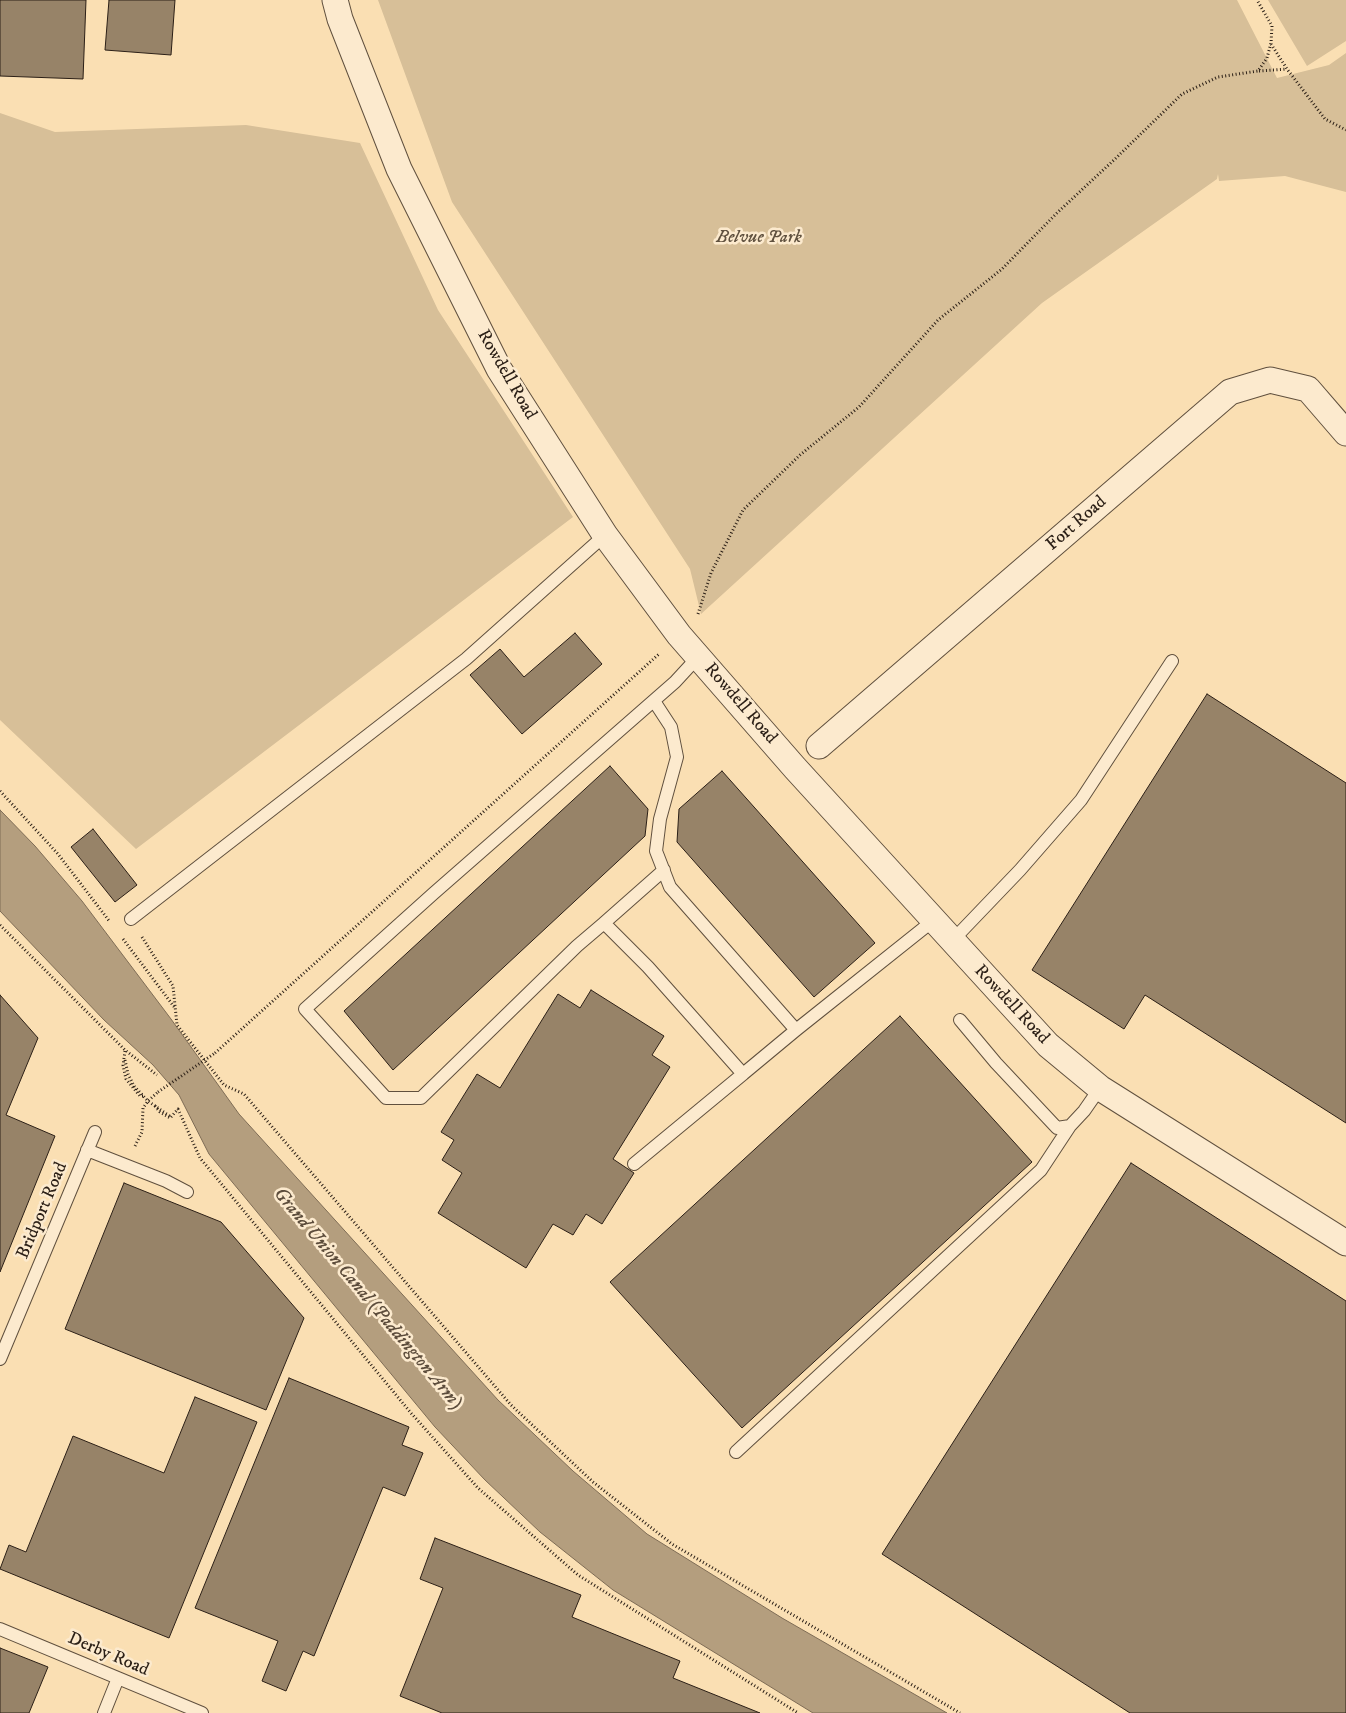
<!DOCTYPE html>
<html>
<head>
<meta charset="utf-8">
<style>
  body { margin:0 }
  canvas { display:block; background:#fadfb3 }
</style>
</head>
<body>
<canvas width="1346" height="1713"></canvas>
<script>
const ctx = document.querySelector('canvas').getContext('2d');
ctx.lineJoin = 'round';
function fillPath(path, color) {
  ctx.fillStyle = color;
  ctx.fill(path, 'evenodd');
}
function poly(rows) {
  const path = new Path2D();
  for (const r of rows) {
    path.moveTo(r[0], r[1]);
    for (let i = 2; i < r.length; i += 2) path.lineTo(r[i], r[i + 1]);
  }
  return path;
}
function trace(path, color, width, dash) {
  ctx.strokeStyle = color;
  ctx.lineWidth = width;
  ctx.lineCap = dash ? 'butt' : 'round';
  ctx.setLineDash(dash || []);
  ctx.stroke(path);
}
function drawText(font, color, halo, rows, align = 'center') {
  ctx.font = font + ' "IM FELL DW Pica",serif';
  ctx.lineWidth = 5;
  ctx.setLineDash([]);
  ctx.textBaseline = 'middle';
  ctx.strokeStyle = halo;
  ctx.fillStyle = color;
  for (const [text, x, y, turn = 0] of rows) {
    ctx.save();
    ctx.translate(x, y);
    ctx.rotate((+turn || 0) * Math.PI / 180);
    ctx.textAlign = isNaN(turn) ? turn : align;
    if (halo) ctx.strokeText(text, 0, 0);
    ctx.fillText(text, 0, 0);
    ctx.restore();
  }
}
fillPath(poly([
  [378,0,1237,0,1277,78,1329,65,1346,53,1346,192,1285,176,1219,181,1218,174,1217,179,1042,303,701,614,690,569,452,202],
  [1268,0,1346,0,1346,41,1307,66],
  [0,113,55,132,246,125,360,143,438,310,573,517,136,849,0,720]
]), '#d7bf98');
const water = poly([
  [0,810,35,846,82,901,171,1019,239,1114,498,1400,573,1471,647,1534,782,1618,947,1713,813,1713,613,1590,540,1532,485,1480,435,1427,209,1154,179,1095,153,1065,104,1020,0,911,0,810]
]);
fillPath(water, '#b49e7e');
trace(water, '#7e6c55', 1);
const building = poly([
  [0,0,86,0,83,79,0,76,0,0],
  [109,0,175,0,171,55,105,50,109,0],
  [575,633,602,664,522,734,470,675,500,649,524,677,575,633],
  [1207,694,1346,783,1346,1123,1145,995,1124,1029,1032,970,1207,694],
  [610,766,648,809,645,836,393,1070,344,1011,610,766],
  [722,771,875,943,814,997,677,842,679,809,722,771],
  [93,829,137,885,115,902,71,847,93,829],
  [591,990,664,1036,652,1055,670,1067,613,1159,634,1173,602,1224,586,1214,573,1235,553,1224,526,1268,438,1213,462,1173,442,1160,454,1140,441,1132,477,1074,500,1088,558,994,580,1008,591,990],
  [0,995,38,1038,6,1115,55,1136,0,1272,0,995],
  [900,1016,1032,1162,742,1428,610,1282,900,1016],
  [1131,1163,1346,1301,1346,1713,1130,1713,882,1554,1131,1163],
  [124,1183,221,1222,304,1318,266,1410,65,1329,124,1183],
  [289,1378,409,1427,402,1445,423,1453,405,1496,383,1487,314,1656,303,1651,286,1691,262,1681,278,1641,195,1608,289,1378],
  [195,1397,257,1422,169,1638,0,1569,9,1545,26,1552,73,1436,164,1473,195,1397],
  [435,1538,581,1595,572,1617,680,1661,673,1678,760,1713,442,1713,400,1696,443,1588,420,1579,435,1538],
  [0,1648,48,1667,29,1713,0,1713,0,1648]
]);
fillPath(building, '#978368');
trace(building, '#2c2017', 1);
const service = poly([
  [698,657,675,682,434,893,305,1009,386,1098,421,1098,577,946,604,923,648,967,743,1074,796,1030,934,920],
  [654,701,671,727,677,757,660,819,656,851,670,887,796,1030],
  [131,919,466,659,605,535],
  [604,923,664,870],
  [952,941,1020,870,1081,800,1172,661],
  [960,1020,996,1063,1057,1128,1070,1126,1084,1111,1100,1088],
  [87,1150,166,1181,187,1192],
  [634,1164,743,1074],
  [0,1359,95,1132],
  [736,1452,1041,1170,1070,1126],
  [0,1629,202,1713],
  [104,1713,118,1678]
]);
const minor = poly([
  [335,0,340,19,399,169,499,369,605,535,679,635,795,768,1048,1045,1100,1088,1346,1243],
  [819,746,1230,392,1270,380,1308,389,1346,433]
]);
trace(service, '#60503e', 14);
trace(minor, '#60503e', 27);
trace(poly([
  [1271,44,1287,69,1325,119,1346,130],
  [1259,71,1287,69],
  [698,614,711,573,743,510,800,455,859,407,938,320,1002,269,1058,212,1116,158,1182,94,1218,77,1258,71,1267,58,1271,43,1272,26,1257,0],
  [0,791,58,854,110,922],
  [0,925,125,1050,157,1075],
  [142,937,173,986,177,1025,224,1085,244,1094,511,1405,593,1482,672,1544,960,1713],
  [123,939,175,1008],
  [125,1051,123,1065,126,1079,140,1096,143,1096],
  [215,1053,659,654],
  [125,1060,128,1074,134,1086,148,1101,171,1117],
  [155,1106,160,1112,170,1118,171,1117],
  [171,1117,178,1109,200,1158,411,1413,478,1488,578,1575,798,1713],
  [135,1146,142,1132,143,1108,148,1101,158,1092]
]), '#2c2017', 3, [1, 2.5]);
trace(service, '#fceace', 12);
trace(minor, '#fceace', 25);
trace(poly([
  [158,1092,215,1053]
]), '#2c2017', 3, [1, 2.5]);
drawText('italic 18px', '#5f503e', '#fceace', [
  ["Belvue Park",759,238]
]);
drawText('18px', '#2c2017', '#fceace', [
  ["Rowdell Road",506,375,60],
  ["Fort Road",1077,524,-41],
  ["Rowdell Road",740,704,49],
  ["Rowdell Road",1011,1005,47],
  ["Bridport Road",43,1211,-67],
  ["Derby Road",108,1655,23]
]);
drawText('italic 19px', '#5c4c3b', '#fceace', [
  ["Grand Union Canal (Paddington Arm)",367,1299,50]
]);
</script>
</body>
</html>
